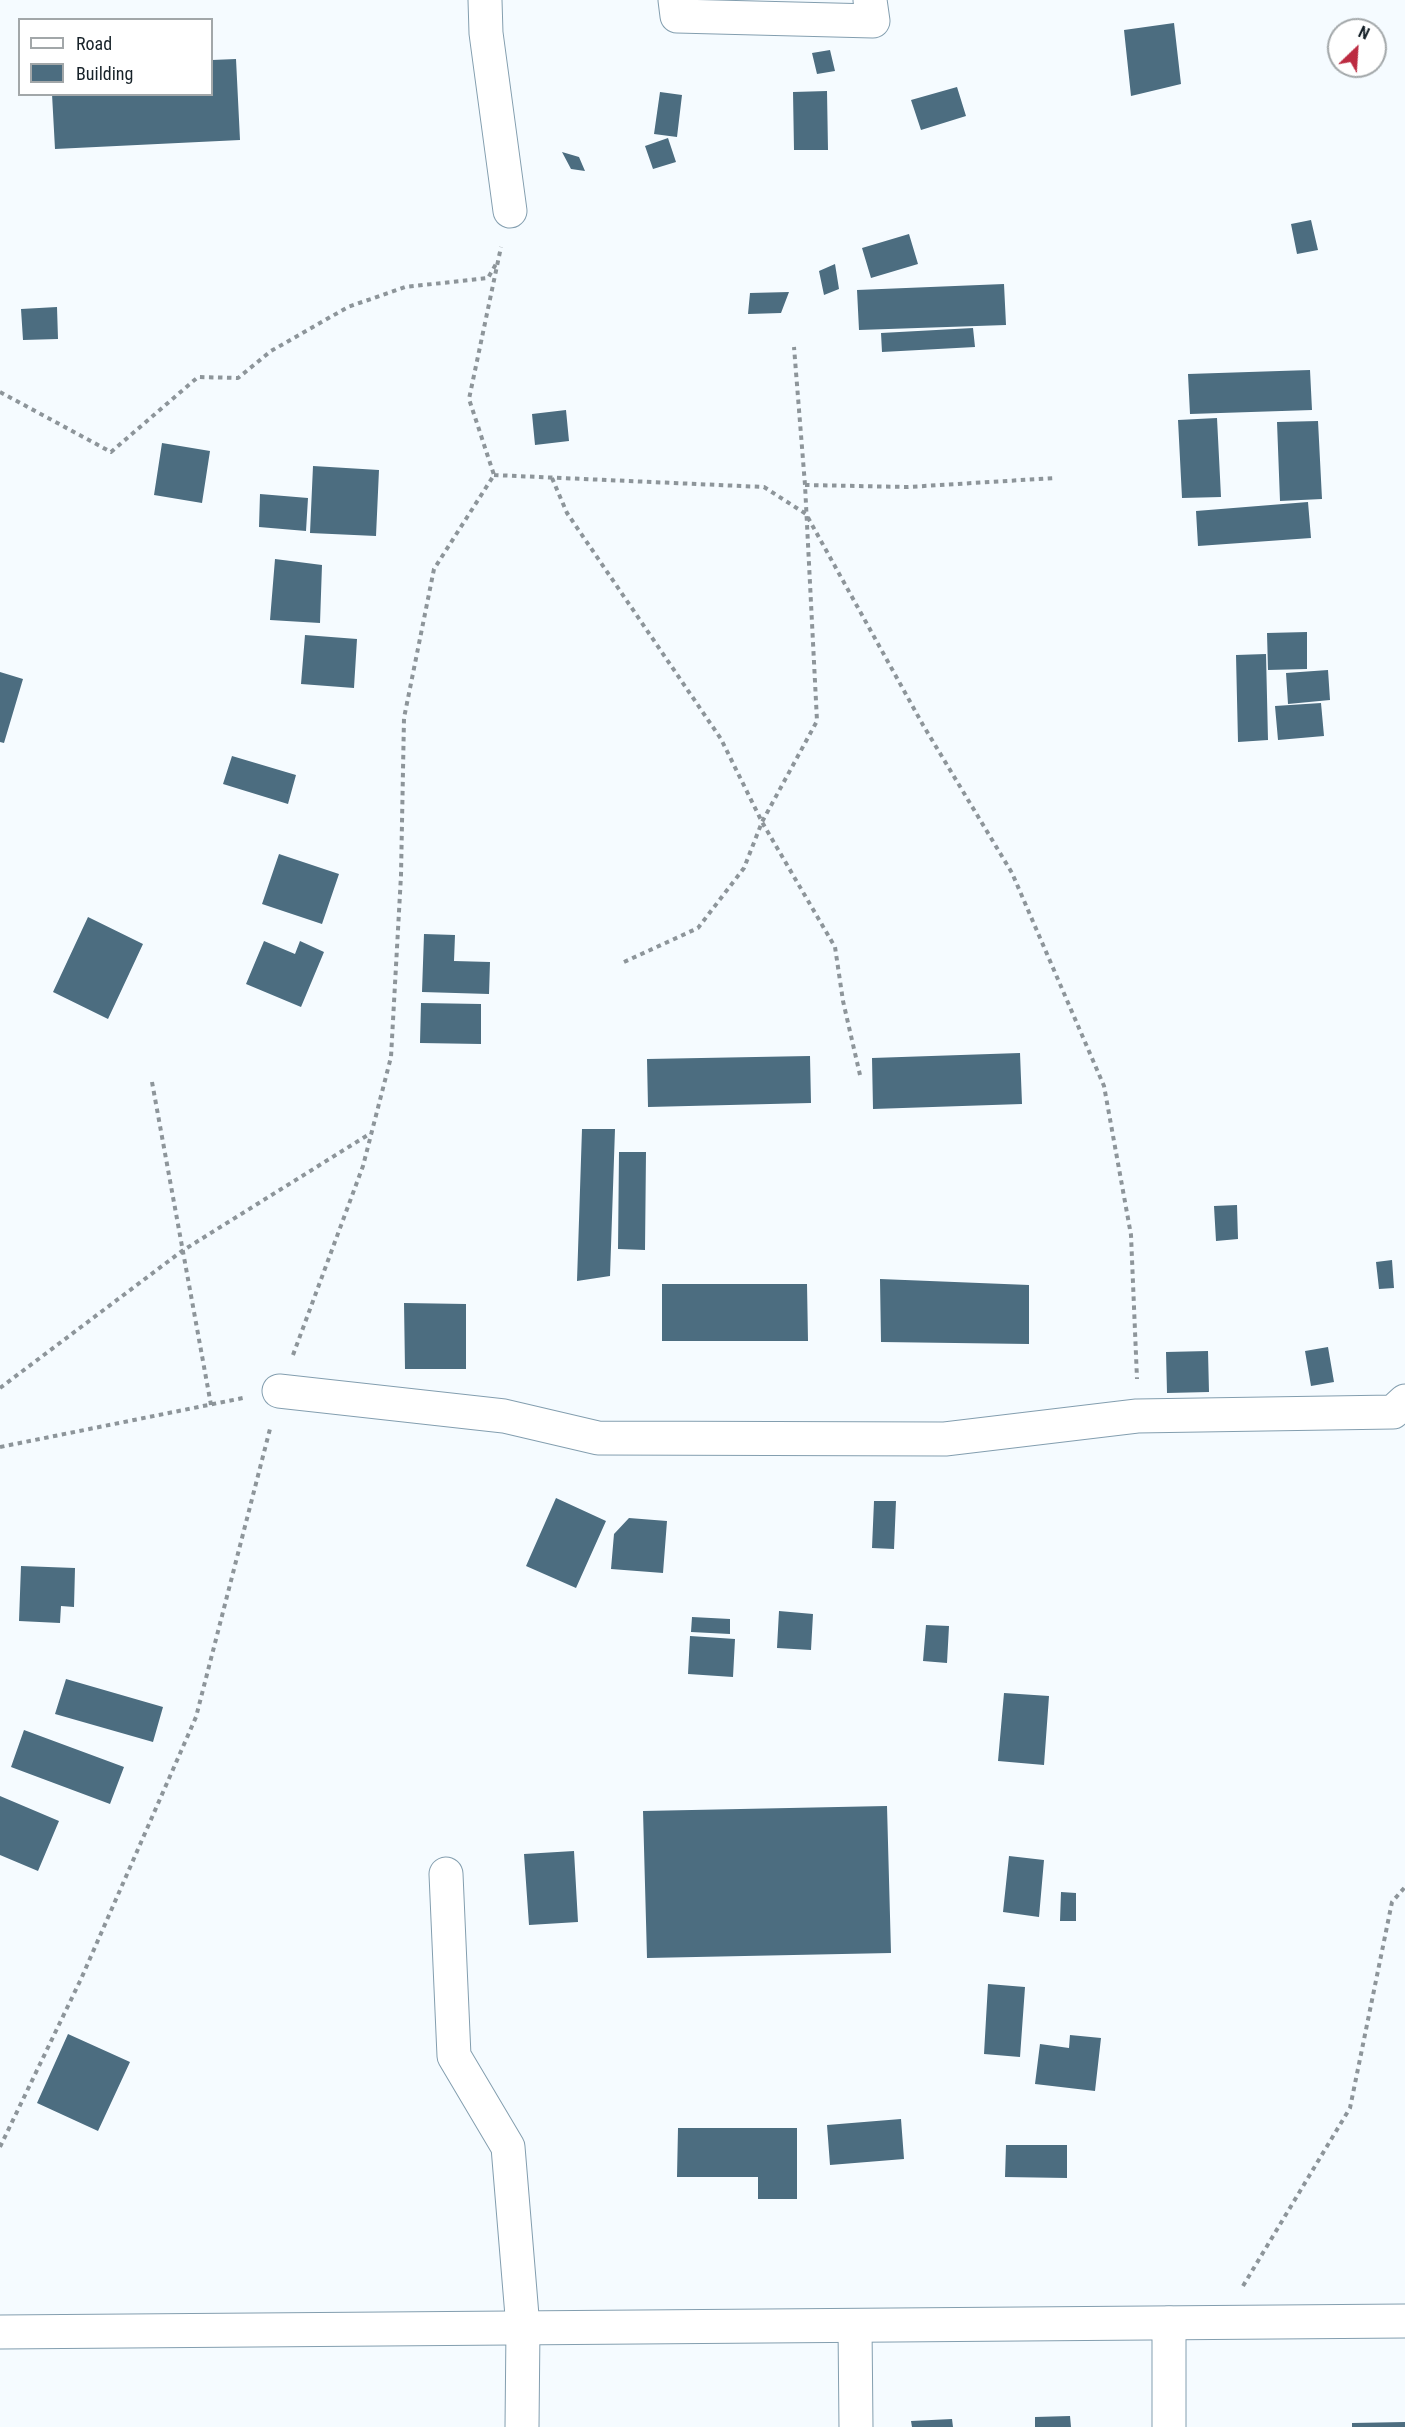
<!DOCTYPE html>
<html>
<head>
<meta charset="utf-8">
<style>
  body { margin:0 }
  #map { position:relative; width:1405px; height:2427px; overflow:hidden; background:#f5fbff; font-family:"Roboto Condensed",sans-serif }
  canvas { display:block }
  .legend { position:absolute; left:18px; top:18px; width:195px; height:78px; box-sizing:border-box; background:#fff; border:2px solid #a2a7a9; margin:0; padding:8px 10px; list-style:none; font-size:18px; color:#172229 }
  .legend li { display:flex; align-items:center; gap:12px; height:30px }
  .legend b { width:30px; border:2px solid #a2a7a9 }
  .north { position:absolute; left:1327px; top:18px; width:60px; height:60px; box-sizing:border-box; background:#fff; border:2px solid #a2a7a9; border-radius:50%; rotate:25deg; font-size:16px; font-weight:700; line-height:24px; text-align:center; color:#172229 }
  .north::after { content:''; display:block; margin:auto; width:21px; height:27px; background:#bc2b41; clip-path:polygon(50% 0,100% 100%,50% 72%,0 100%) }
</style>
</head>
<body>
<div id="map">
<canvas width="1405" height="2427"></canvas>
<ul class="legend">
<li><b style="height:8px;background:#fff"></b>Road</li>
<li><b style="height:16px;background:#4c6d80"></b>Building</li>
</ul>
<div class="north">N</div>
</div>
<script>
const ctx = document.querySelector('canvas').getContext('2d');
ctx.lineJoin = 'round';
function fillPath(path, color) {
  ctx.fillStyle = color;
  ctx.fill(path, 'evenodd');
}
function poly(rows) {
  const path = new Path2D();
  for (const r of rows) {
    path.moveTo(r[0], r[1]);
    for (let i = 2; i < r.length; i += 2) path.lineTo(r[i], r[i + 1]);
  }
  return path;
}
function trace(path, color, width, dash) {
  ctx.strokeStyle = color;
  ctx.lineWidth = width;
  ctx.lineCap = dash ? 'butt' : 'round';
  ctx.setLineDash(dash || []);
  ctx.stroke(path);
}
fillPath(poly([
  [1174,23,1181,84,1131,96,1124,30],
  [830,50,835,71,817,74,812,53],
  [236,59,240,140,55,149,52,94,212,94,212,60],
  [957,87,966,116,921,130,911,100],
  [827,91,828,150,794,150,793,92],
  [660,92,682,95,677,137,654,134],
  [668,138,676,162,653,169,645,146],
  [562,152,579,157,585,171,571,169],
  [1311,220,1318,250,1297,254,1291,224],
  [909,234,918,264,871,278,862,248],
  [835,264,839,289,824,295,819,271],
  [1004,284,1006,325,859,330,857,290],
  [789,292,781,313,748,314,750,293],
  [57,307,58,339,23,340,21,309],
  [973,328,975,347,882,352,881,333],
  [1310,370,1312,410,1190,414,1188,374],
  [566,410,569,441,535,445,532,414],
  [1217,418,1221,497,1182,498,1178,420],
  [1318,421,1322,499,1280,501,1277,422],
  [162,443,210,451,202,503,154,495],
  [313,466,379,470,376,536,310,533],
  [260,494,308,498,306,531,259,527],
  [1308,502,1311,538,1198,546,1196,511],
  [275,559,322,565,320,623,270,620],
  [1307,632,1307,669,1268,670,1267,633],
  [305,635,357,639,354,688,301,684],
  [1266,654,1268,740,1238,742,1236,655],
  [1328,670,1330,700,1288,704,1286,673],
  [0,672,23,679,4,743,0,742],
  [1321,703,1324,736,1278,740,1275,706],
  [232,756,296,775,288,804,223,784],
  [279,854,339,874,322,924,262,904],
  [88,917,143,944,108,1019,53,992],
  [424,934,455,935,454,961,490,962,489,994,422,992],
  [264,941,295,954,300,941,324,952,301,1007,246,984],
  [421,1003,481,1004,481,1044,420,1043],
  [1020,1053,1022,1104,873,1109,872,1058],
  [810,1056,811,1103,648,1107,647,1059],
  [582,1129,615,1129,610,1276,577,1281],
  [619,1152,646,1152,645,1250,618,1249],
  [1237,1205,1238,1239,1216,1241,1214,1206],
  [1392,1260,1394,1288,1379,1289,1376,1262],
  [880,1279,1029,1285,1029,1344,881,1342],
  [662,1284,807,1284,808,1341,662,1341],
  [404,1303,466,1304,466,1369,405,1369],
  [1328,1347,1334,1382,1311,1386,1305,1351],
  [1208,1351,1209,1392,1167,1393,1166,1352],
  [556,1498,606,1521,576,1588,526,1566],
  [874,1501,896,1501,894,1549,872,1548],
  [629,1518,667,1521,663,1573,611,1569,614,1534],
  [21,1566,75,1568,74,1607,61,1606,60,1623,19,1621],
  [779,1611,813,1614,811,1650,777,1648],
  [692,1617,730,1619,730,1634,691,1632],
  [926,1625,949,1626,947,1663,923,1661],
  [690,1636,735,1639,733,1677,688,1674],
  [66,1679,163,1707,153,1742,55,1714],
  [1004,1693,1049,1696,1044,1765,998,1761],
  [24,1730,124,1767,110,1804,11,1767],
  [0,1796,59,1821,38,1871,0,1855],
  [887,1806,891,1953,647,1958,643,1811],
  [574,1851,578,1922,529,1925,524,1854],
  [1009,1856,1044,1860,1039,1917,1003,1912],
  [1061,1892,1076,1893,1076,1921,1060,1921],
  [988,1984,1025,1987,1020,2057,984,2054],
  [68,2034,130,2062,98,2131,37,2103],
  [1070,2035,1101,2038,1095,2091,1035,2084,1040,2044,1069,2048],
  [901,2119,904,2159,830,2165,827,2125],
  [678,2128,797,2128,797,2199,758,2199,758,2177,677,2177],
  [1006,2145,1067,2145,1067,2178,1005,2177],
  [1070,2416,1071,2427,1035,2427,1035,2417],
  [952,2419,953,2427,912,2427,911,2421],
  [1405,2422,1405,2427,1352,2427,1352,2423]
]), '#4c6d80');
const street = poly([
  [485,0,486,33,510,211],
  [675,0,677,16,873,21,870,0],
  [279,1391,504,1416,598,1438,945,1439,1137,1416,1393,1412,1405,1401],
  [446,1874,454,2056,508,2147,523,2328,522,2427],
  [1169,2323,1169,2427],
  [855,2326,856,2427]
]);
const secondary = poly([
  [0,2332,1405,2321]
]);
trace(street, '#839eaf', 35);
trace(secondary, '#839eaf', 35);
trace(poly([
  [0,392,111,452,198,377,238,378,271,351,348,307,405,287,488,278,496,264],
  [494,475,764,487,806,514,923,725,1012,873,1104,1086,1131,1235,1137,1379],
  [552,478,567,513,721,739,762,822,835,947,843,1001,860,1075],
  [805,485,908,487,1055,478],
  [624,962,698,928,744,868,762,822,817,721,805,485,794,347],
  [152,1082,211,1405],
  [293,1355,363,1166,391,1057,401,875,404,718,434,569,494,475,469,399,501,247],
  [0,1388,182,1251,371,1133],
  [0,1447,243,1398],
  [0,2147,81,1979,196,1717,271,1425],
  [1243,2286,1350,2108,1392,1902,1405,1887]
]), '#8d959a', 4, [4.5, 4.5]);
trace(street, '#fff', 33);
trace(secondary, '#fff', 33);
</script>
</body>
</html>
